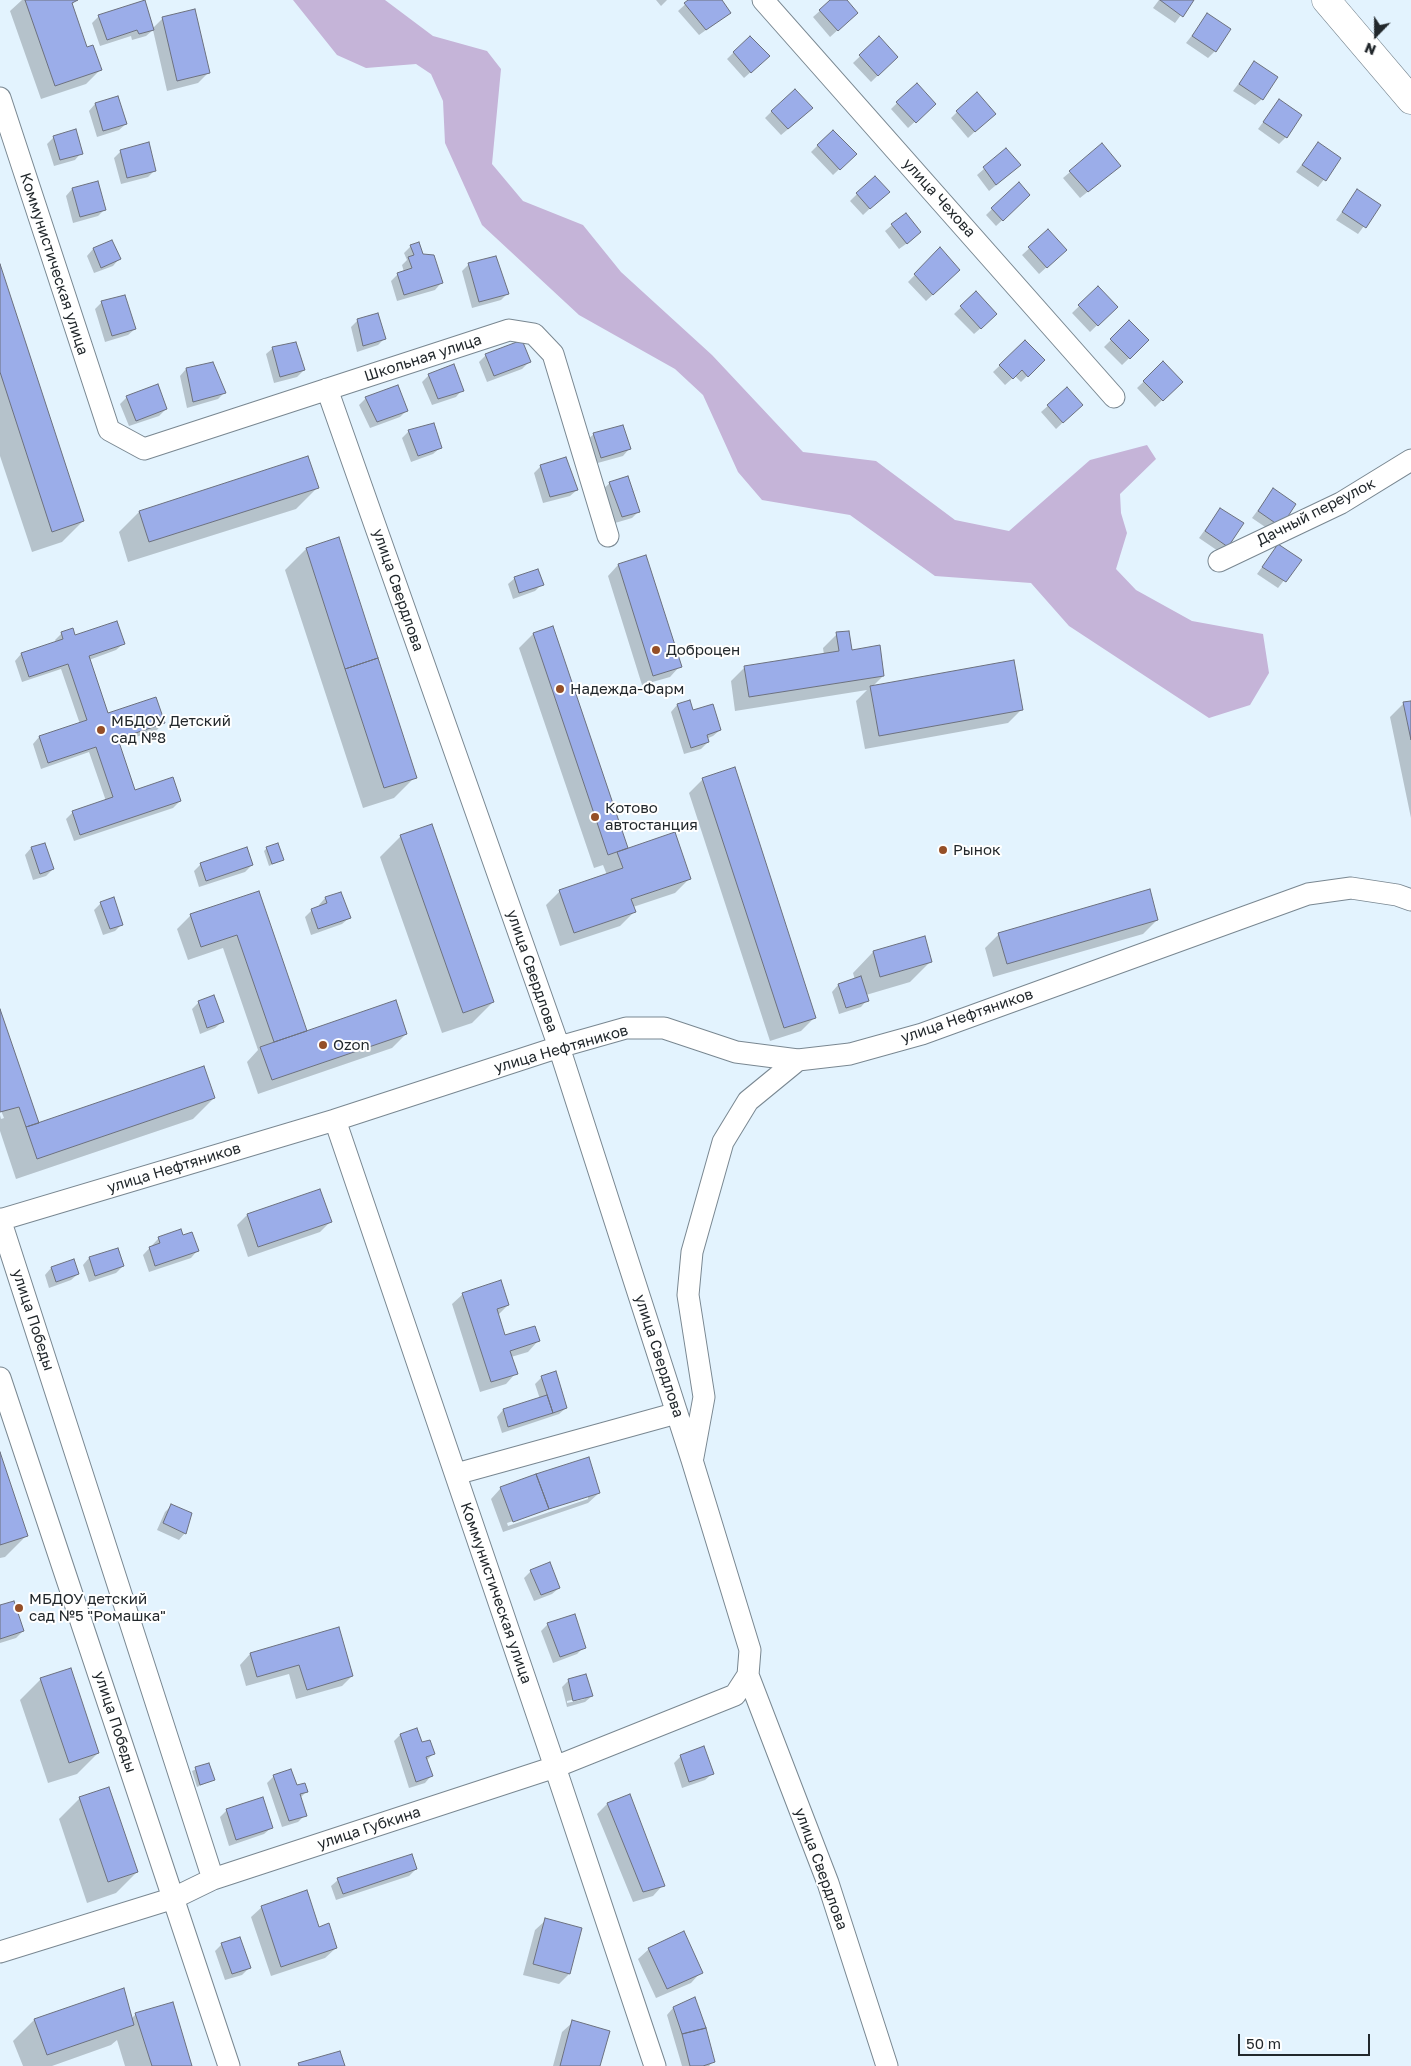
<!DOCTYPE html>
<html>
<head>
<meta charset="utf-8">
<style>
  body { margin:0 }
  #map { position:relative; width:1411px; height:2066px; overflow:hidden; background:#e3f3fe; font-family:"Golos Text",sans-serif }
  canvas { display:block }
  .north { position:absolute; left:1351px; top:10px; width:50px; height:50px; -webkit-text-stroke:4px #fff; paint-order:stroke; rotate:202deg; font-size:14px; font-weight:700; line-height:20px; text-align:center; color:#22282c }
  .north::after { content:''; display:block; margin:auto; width:18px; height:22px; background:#22282c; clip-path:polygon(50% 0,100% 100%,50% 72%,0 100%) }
  .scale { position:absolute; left:1238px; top:2034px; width:132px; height:22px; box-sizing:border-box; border:2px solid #22282c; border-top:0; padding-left:6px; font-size:15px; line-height:18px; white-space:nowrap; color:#22282c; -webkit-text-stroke:4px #fff; paint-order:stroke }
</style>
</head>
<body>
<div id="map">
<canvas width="1411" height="2066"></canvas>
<div class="north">N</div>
<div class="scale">50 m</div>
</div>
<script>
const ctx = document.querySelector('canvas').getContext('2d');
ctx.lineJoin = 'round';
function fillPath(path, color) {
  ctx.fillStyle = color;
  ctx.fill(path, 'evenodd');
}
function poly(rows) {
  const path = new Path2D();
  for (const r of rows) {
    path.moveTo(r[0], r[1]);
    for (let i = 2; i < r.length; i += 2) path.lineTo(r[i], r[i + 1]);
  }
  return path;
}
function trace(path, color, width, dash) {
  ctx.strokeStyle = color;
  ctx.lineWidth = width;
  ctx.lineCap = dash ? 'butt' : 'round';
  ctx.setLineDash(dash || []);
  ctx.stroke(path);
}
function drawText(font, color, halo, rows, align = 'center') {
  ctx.font = font + ' "Golos Text",sans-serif';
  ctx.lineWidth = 4;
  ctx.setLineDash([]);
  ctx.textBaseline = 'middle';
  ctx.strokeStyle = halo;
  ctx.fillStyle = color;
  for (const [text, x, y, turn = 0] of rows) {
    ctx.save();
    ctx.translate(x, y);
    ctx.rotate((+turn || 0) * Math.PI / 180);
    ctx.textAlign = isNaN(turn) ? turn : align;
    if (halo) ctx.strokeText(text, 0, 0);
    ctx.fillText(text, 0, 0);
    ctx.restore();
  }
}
fillPath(poly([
  [293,0,385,0,433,36,487,51,501,69,492,164,523,201,583,225,621,272,712,355,803,452,876,461,955,520,1009,531,1090,460,1147,445,1156,459,1120,494,1121,513,1127,533,1116,569,1136,590,1192,621,1263,634,1269,673,1250,705,1209,718,1069,626,1031,583,935,576,850,515,762,500,738,472,703,395,675,369,579,315,482,225,445,143,443,101,431,74,416,64,366,68,337,55]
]), '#c5b4d8');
fillPath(poly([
  [22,0,76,0,71,6,86,48,100,70,86,84,41,99,10,11],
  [656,0,667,0,661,6],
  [690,0,720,0,730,13,699,35,678,11],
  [832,0,845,0,850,19,830,37,813,17],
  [1159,0,1192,0,1175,23,1153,8],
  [1208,15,1215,51,1208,58,1186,43],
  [99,16,153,28,163,18,209,72,198,83,167,91,153,30,146,36,132,40,131,36,100,46,92,23],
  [879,38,897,57,871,82,853,63],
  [734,52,762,62,744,78,727,59],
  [1255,62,1262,99,1255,105,1233,91],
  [117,97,126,124,119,130,97,137,89,111,95,104],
  [1279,101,1286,137,1279,144,1258,129],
  [897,103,934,104,908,128,891,109],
  [772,111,805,115,781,135,765,118],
  [957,112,987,120,968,138,951,118],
  [54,137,81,153,75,160,54,166,47,144],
  [1318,144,1340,159,1318,187,1296,172],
  [818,145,855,154,833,175,811,152],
  [1102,145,1112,172,1080,198,1063,178],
  [1006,150,1013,171,989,191,977,175],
  [121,151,155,170,148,177,121,184,114,158],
  [72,189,104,210,98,216,73,223,66,196],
  [1357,191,1379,206,1358,234,1336,220],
  [857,194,881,198,863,215,850,201],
  [1029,195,996,226,986,215,992,209],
  [892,225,913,239,899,249,885,231],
  [1048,231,1059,256,1039,274,1022,255],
  [112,241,119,259,113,266,94,273,87,256,93,249],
  [411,246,422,255,441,283,435,290,397,301,391,281,398,274,404,272,402,265,407,260,404,253],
  [940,249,952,277,926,301,908,282],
  [469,264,507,294,501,300,472,308,462,271],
  [0,268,83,521,62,542,32,552,0,456],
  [1098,288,1116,307,1090,332,1072,313],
  [976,293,989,321,974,334,954,314],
  [102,302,135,329,128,335,105,342,95,309],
  [358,320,385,338,378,345,357,352,351,327],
  [1129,322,1148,340,1122,365,1104,347],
  [1025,341,1043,360,1021,382,1015,376,1005,385,993,372],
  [273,348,304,370,297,377,274,383,266,354],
  [486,355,529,362,522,369,487,382,479,362],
  [1163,363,1181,382,1155,407,1137,388],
  [186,369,224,393,218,399,187,408,180,376],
  [429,375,462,390,456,397,432,405,422,382],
  [1067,389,1081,405,1056,429,1041,412],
  [127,397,166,409,159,416,129,426,120,404],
  [366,398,406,411,400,417,370,428,359,405],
  [409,431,440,448,433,454,411,462,402,438],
  [594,434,629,449,623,456,594,464,587,440],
  [541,466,577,490,570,496,543,503,534,473],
  [610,483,639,511,632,518,615,523,603,489],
  [317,488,296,509,128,562,119,532,139,512],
  [1273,490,1295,504,1274,533,1252,518],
  [1220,509,1227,546,1221,553,1199,538],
  [1278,545,1300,560,1278,588,1257,574],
  [306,549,415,777,394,798,363,808,285,570],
  [646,557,680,666,670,677,642,685,608,576,618,565],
  [515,578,542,584,535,591,513,599,508,584],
  [552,628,628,850,689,879,675,893,633,907,634,912,620,926,560,946,546,905,560,891,607,875,603,865,594,868,519,648,533,634],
  [62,633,123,644,116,650,89,660,108,714,163,723,157,730,118,743,134,791,180,801,173,808,74,841,66,819,73,812,106,801,89,752,41,769,33,744,39,737,80,724,61,669,22,682,15,661,21,654,56,642,55,640],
  [837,634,851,651,883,676,873,686,1022,709,1008,723,865,749,856,701,867,690,735,711,731,681,745,667,824,655,823,648],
  [1411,702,1411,818,1390,717,1404,703],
  [677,705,720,730,713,736,706,739,708,742,701,749,684,754,671,712],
  [703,779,815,1017,801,1031,770,1041,689,793],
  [401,836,493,1002,472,1023,442,1033,380,857],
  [44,844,53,869,46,876,33,880,25,855,31,848],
  [267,848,282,860,269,866,264,851],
  [246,849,252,865,245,872,199,887,194,871,200,865],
  [258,892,306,1032,406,1034,392,1048,258,1094,247,1062,258,1050,223,948,188,960,177,929,191,915],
  [341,893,349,918,342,924,311,935,305,917,312,910,319,907,319,905,325,898],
  [101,903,122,924,115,931,103,935,94,910],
  [1157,920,1143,934,993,977,985,948,999,934],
  [873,952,931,961,910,982,866,995,867,1000,861,1007,839,1014,832,992,838,985,855,980,853,973],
  [199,1002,222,1022,215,1028,200,1034,192,1009],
  [0,1013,39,1124,214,1098,193,1119,16,1179,0,1131,0,1115,1,1119,4,1118,0,1108],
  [319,1190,330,1222,320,1232,248,1257,237,1225,247,1215],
  [181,1231,183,1237,197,1251,191,1258,149,1272,143,1255,158,1239],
  [117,1249,123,1266,116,1273,89,1282,83,1265,89,1258],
  [73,1261,78,1274,71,1280,49,1288,45,1275,51,1268],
  [463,1294,508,1305,498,1315,505,1337,538,1341,528,1352,511,1357,516,1373,506,1384,480,1392,452,1304],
  [542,1377,566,1408,559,1414,502,1433,497,1417,503,1410,540,1399,535,1384],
  [0,1456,26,1536,5,1557,0,1558],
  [501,1488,599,1493,588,1503,503,1532,491,1499],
  [588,1496,588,1499,508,1526,507,1523],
  [171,1506,185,1533,179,1540,157,1530,165,1512],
  [531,1571,559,1588,552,1594,534,1601,524,1578],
  [0,1607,23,1631,16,1638,0,1643],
  [548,1624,584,1647,577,1654,553,1663,541,1631],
  [338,1629,352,1676,342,1686,296,1699,289,1674,246,1686,240,1665,250,1654],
  [41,1679,98,1753,77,1774,48,1783,20,1700],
  [569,1680,592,1696,585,1702,567,1707,562,1687],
  [585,1697,585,1699,567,1703,567,1701],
  [400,1735,421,1744,433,1754,426,1761,431,1776,425,1783,409,1788,394,1741],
  [704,1747,712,1774,705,1780,682,1788,674,1763,680,1757],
  [208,1764,213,1780,197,1787,192,1771],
  [274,1776,307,1791,300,1798,305,1815,298,1822,282,1827,267,1783],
  [80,1798,137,1872,116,1893,87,1903,59,1819],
  [607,1804,663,1885,653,1896,633,1902,597,1814],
  [227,1810,271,1828,264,1834,229,1846,220,1817],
  [416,1869,409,1876,336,1900,331,1886,338,1880],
  [262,1907,319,1928,336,1948,325,1958,271,1976,251,1917],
  [546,1920,569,1974,559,1984,523,1975,535,1930],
  [222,1944,249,1968,242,1975,225,1980,215,1951],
  [649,1949,701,1972,691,1983,656,1998,638,1959],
  [123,1989,131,2019,136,2014,191,2066,125,2066,117,2040,111,2045,52,2066,23,2066,13,2041,34,2020],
  [673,2008,713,2061,709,2066,682,2066,667,2015],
  [573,2022,599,2066,553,2066,562,2032]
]), '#0003');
const building = poly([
  [25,0,78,0,72,3,87,47,93,45,102,70,55,86,25,0],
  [145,0,154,30,139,34,137,30,107,40,98,15,145,0],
  [688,0,722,0,731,13,706,30,684,3,688,0],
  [830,0,847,0,858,13,838,31,819,10,830,0],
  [1160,0,1194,0,1183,17,1160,0],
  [195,9,210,73,177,81,162,17,195,9],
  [1207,13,1231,29,1216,52,1192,36,1207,13],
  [750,36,770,56,751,73,733,52,750,36],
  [879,36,898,57,878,76,859,55,879,36],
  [1254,61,1278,77,1263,100,1239,84,1254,61],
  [917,83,936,104,916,123,896,102,917,83],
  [795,89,813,108,788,129,771,111,795,89],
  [977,92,996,114,975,132,956,111,977,92],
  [118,96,127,124,103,131,95,103,118,96],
  [1279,99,1302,115,1287,138,1263,122,1279,99],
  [76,129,83,154,60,160,53,136,76,129],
  [833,130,857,154,840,170,817,145,833,130],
  [149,142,156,171,127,178,120,150,149,142],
  [1318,142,1341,158,1326,181,1302,165,1318,142],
  [1102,143,1121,166,1088,192,1069,171,1102,143],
  [1006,148,1021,165,996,185,983,167,1006,148],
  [875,176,890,192,870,209,856,193,875,176],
  [98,181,106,210,80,217,72,188,98,181],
  [1019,182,1030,195,1003,221,991,208,1019,182],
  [1357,189,1381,205,1366,228,1342,212,1357,189],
  [906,213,921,232,907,244,891,224,906,213],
  [1048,229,1067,250,1047,268,1028,247,1048,229],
  [112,240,121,259,101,268,93,248,112,240],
  [419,242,423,254,434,255,443,283,404,295,397,273,412,268,408,257,414,255,410,245,419,242],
  [940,247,960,270,933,295,914,274,940,247],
  [496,256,509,294,479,302,468,263,496,256],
  [0,264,84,521,52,532,0,372,0,264],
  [1098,286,1118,307,1098,326,1078,305,1098,286],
  [976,291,997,314,981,329,960,306,976,291],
  [125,295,136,329,112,336,101,301,125,295],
  [378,313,386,339,363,346,357,319,378,313],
  [1129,320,1149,340,1130,359,1110,339,1129,320],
  [522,340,531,362,494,376,485,354,522,340],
  [1025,340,1045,360,1028,377,1022,370,1013,379,999,365,1025,340],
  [296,342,305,370,280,377,272,347,296,342],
  [1163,361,1183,382,1163,401,1143,381,1163,361],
  [213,362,226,393,193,402,186,368,213,362],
  [454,364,464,391,438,399,428,374,454,364],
  [158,384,167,409,136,421,126,396,158,384],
  [398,385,408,411,377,422,365,397,398,385],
  [1067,387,1083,405,1063,423,1047,405,1067,387],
  [434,423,442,448,418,456,408,430,434,423],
  [623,425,631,449,601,458,593,433,623,425],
  [308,456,319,488,149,542,139,511,308,456],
  [566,457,578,490,550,497,540,465,566,457],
  [628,476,640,512,622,517,609,482,628,476],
  [1273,488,1296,504,1281,527,1258,511,1273,488],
  [1220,508,1244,523,1228,547,1205,531,1220,508],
  [339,537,378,658,345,669,306,548,339,537],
  [1278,544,1302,560,1286,582,1262,567,1278,544],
  [646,555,682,667,653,676,618,564,646,555],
  [538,569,544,585,519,593,514,577,538,569],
  [117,621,125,644,89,656,108,713,156,697,165,723,118,739,135,790,173,777,181,801,80,835,72,811,113,797,96,747,48,763,39,736,87,720,68,664,29,677,21,653,63,639,61,632,73,628,75,635,117,621],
  [553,626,628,848,608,855,533,633,553,626],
  [849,631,852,650,880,645,884,676,749,697,744,666,839,651,836,632,849,631],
  [378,658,417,778,384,788,345,669,378,658],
  [1014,660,1023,710,879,736,870,686,1014,660],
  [690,700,693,710,713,704,721,730,707,735,709,742,691,748,677,704,690,700],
  [1411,701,1411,740,1403,702,1411,701],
  [735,767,816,1018,784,1028,702,778,735,767],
  [432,824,494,1002,463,1013,400,835,432,824],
  [675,832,691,879,631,899,636,912,574,933,559,890,623,868,617,852,675,832],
  [45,843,54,869,40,874,31,847,45,843],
  [278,843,284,860,272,864,266,847,278,843],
  [247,847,253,865,206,881,200,863,247,847],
  [1150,889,1158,920,1007,964,998,933,1150,889],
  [259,891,307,1031,274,1042,237,935,201,947,190,914,259,891],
  [341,892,351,918,318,929,311,909,327,903,325,897,341,892],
  [114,897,123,925,110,929,100,902,114,897],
  [925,936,932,962,880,977,873,951,925,936],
  [861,976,869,1001,846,1008,838,984,861,976],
  [214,995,224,1022,207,1028,198,1001,214,995],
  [396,1000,407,1034,272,1080,260,1047,396,1000],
  [0,1009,39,1123,26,1127,19,1107,0,1112,0,1009],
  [204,1066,215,1098,37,1159,26,1127,204,1066],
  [320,1189,332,1222,258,1247,247,1214,320,1189],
  [181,1229,183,1235,192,1232,199,1251,155,1266,149,1247,160,1243,158,1237,181,1229],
  [118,1248,124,1266,95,1276,89,1257,118,1248],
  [74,1259,79,1274,56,1282,51,1267,74,1259],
  [501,1280,509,1305,497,1309,505,1335,535,1326,540,1341,510,1351,518,1374,491,1382,462,1293,501,1280],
  [556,1371,567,1408,553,1413,541,1376,556,1371],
  [547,1395,553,1413,508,1427,503,1409,547,1395],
  [0,1452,28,1536,0,1545,0,1452],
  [589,1457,600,1493,549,1509,536,1474,589,1457],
  [536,1474,549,1509,513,1522,500,1487,536,1474],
  [171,1504,192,1513,186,1534,163,1523,171,1504],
  [550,1562,560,1588,541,1595,530,1570,550,1562],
  [14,1601,24,1631,0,1639,0,1605,14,1601],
  [575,1614,586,1648,560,1657,547,1623,575,1614],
  [339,1627,353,1676,307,1690,299,1665,257,1677,250,1653,339,1627],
  [71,1668,99,1753,69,1763,40,1678,71,1668],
  [586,1674,593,1696,573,1701,568,1679,586,1674],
  [417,1728,422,1742,430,1740,435,1754,426,1757,433,1776,416,1782,400,1734,417,1728],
  [704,1746,714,1774,689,1782,680,1755,704,1746],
  [209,1763,215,1780,200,1785,195,1767,209,1763],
  [291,1769,297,1785,305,1783,308,1792,300,1794,307,1816,289,1821,273,1775,291,1769],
  [109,1787,138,1872,108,1882,79,1797,109,1787],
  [630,1794,665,1886,643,1892,607,1803,630,1794],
  [263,1797,273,1828,236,1840,226,1809,263,1797],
  [412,1854,417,1869,343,1894,337,1878,412,1854],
  [307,1890,319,1927,329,1923,337,1948,281,1967,261,1906,307,1890],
  [545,1918,582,1928,570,1974,533,1964,545,1918],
  [684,1931,703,1973,667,1989,648,1948,684,1931],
  [240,1937,251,1968,232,1974,221,1943,240,1937],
  [124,1988,134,2025,47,2055,34,2019,124,1988],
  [695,1997,706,2028,682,2034,673,2007,695,1997],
  [173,2002,192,2066,152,2066,135,2013,173,2002],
  [572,2020,610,2031,600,2066,560,2066,572,2020],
  [706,2028,715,2062,703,2066,690,2066,682,2034,706,2028],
  [340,2051,345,2066,299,2066,298,2063,340,2051]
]);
fillPath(building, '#9bade9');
trace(building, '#6c717f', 1);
const minor = poly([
  [763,0,1114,397],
  [0,98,109,430,144,449,509,330,534,334,553,354,608,536],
  [1219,561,1341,503,1411,460],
  [335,1120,555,1767,655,2066],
  [0,1219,213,1879],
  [0,1220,335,1120,559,1047,626,1028,664,1028,736,1052,798,1060,850,1054,922,1034,1308,894,1351,888,1397,895,1411,900],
  [0,1378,229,2066],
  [693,1457,704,1397,688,1295,692,1252,723,1142,748,1101,798,1060],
  [456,1474,677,1413],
  [748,1675,828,1883,887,2066],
  [0,1952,174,1898,213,1879,555,1767,735,1695,748,1675,750,1650,692,1460,559,1047,327,389]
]);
const major = poly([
  [1326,0,1411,100]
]);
trace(minor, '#798791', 23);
trace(major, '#798791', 29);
trace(minor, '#fff', 21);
trace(major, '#fff', 28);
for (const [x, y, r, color] of [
  [656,650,5,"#954f27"],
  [560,689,5,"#954f27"],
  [101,730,5,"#954f27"],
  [595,817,5,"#954f27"],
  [943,850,5,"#954f27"],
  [323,1045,5,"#954f27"],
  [19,1608,5,"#954f27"]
]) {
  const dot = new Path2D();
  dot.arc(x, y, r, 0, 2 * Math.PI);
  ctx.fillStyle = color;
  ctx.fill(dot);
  trace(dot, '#fff', 2);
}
drawText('15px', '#22282c', '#fff', [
  ["улица Чехова",939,198,48],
  ["Коммунистическая улица",54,264,72],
  ["Школьная улица",423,358,-18],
  ["Дачный переулок",1316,512,-27],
  ["улица Свердлова",398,590,71],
  ["улица Свердлова",532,971,71],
  ["улица Нефтяников",967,1016,-19],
  ["улица Нефтяников",561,1049,-16],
  ["улица Нефтяников",174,1168,-17],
  ["улица Победы",33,1320,72],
  ["улица Свердлова",659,1356,72],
  ["Коммунистическая улица",496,1593,71],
  ["улица Победы",115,1722,72],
  ["улица Губкина",369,1828,-18],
  ["улица Свердлова",821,1869,70]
]);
drawText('15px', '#22282c', '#fff', [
  ["Доброцен",666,650],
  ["Надежда-Фарм",570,689],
  ["МБДОУ Детский",111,721],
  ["сад №8",111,738],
  ["Котово",605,808],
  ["автостанция",605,825],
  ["Рынок",953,850],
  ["Ozon",333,1045],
  ["МБДОУ детский",29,1599],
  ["сад №5 \"Ромашка\"",29,1616]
], 'left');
</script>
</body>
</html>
